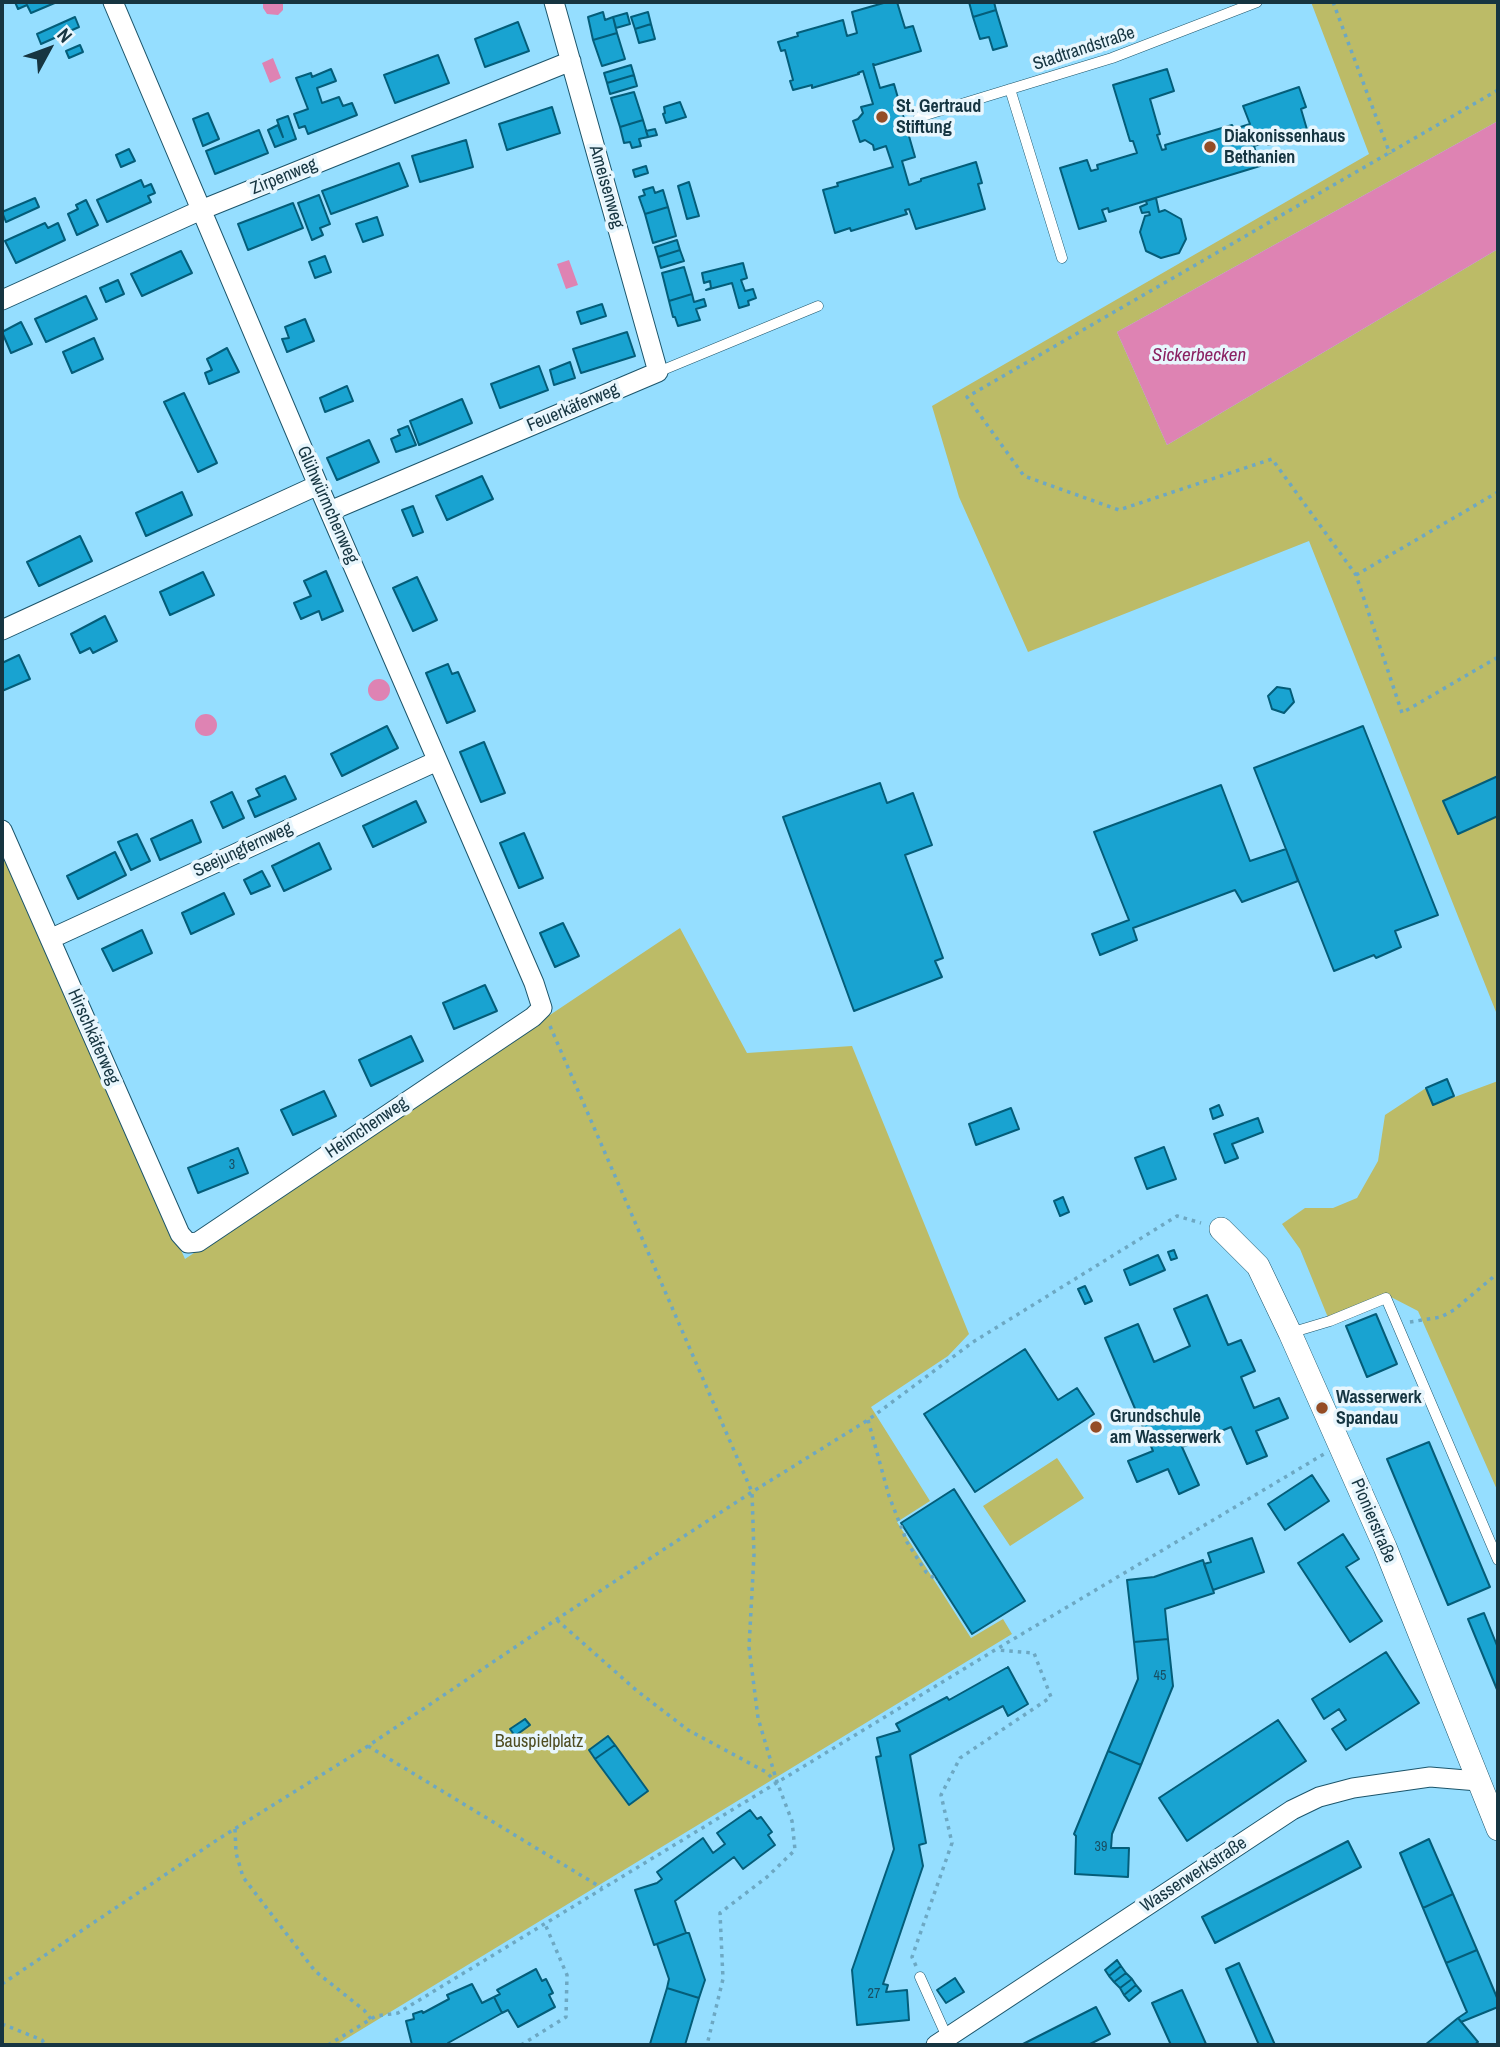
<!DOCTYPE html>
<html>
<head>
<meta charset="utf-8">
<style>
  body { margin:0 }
  #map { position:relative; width:1500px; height:2047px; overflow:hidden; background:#95deff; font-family:"Archivo Narrow",sans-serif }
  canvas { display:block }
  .frame { position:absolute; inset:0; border:4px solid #163541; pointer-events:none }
  .north { position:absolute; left:14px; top:14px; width:70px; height:70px; -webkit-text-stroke:5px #e8f6fd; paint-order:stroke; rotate:49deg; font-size:19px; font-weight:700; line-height:28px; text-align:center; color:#163541 }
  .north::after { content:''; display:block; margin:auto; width:24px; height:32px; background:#163541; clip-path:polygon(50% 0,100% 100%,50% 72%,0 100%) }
</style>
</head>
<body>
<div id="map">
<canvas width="1500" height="2047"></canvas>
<div class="frame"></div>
<div class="north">N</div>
</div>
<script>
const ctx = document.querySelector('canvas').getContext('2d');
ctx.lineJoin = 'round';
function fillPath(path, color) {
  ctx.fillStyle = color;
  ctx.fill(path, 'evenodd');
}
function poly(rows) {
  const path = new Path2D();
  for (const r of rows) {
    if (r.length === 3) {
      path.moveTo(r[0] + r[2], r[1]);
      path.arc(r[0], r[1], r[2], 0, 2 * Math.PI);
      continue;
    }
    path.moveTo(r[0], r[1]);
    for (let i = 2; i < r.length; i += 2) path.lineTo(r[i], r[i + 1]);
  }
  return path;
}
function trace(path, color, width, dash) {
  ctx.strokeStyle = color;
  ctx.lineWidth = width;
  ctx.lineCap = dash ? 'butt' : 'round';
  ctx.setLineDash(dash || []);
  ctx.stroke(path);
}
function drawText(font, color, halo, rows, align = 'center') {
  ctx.font = font + ' "Archivo Narrow",sans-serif';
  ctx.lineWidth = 7;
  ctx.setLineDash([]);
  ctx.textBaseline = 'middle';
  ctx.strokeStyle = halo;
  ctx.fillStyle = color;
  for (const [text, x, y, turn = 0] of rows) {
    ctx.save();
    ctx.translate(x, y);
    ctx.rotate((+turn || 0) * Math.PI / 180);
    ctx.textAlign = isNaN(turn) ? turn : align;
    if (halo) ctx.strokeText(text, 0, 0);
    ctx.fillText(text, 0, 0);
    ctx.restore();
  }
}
fillPath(poly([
  [1311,2,1498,2,1498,121,1117,332,1167,445,1498,249,1498,1017,1309,541,1028,652,959,497,932,406,1369,154],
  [2,849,185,1259,680,928,747,1053,852,1046,969,1334,948,1356,871,1407,930,1501,897,1522,971,1638,1003,1619,1012,1634,336,2045,2,2045],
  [1498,1081,1498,1492,1418,1311,1389,1296,1329,1320,1300,1249,1282,1224,1305,1208,1333,1208,1357,1198,1378,1161,1385,1115,1426,1088,1433,1105],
  [1057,1458,1084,1498,1010,1546,983,1506]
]), '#bcbb67');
fillPath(poly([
  [263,2,283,2,283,10,278,15,267,14,263,8],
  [273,58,281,78,270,83,262,63],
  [1498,121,1498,249,1167,445,1117,332],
  [569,260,578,285,566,289,557,264],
  [379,690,11],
  [206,725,11]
]), '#de83b3');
const building = poly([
  [15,2,57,2,31,13,27,5,18,9,15,2],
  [887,2,897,2,905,28,913,26,921,51,875,65,873,64,880,88,894,84,915,157,902,161,909,185,921,181,921,179,976,162,982,183,978,184,985,209,916,229,909,209,905,210,907,214,851,231,850,228,835,233,823,190,838,186,837,183,893,167,886,146,874,150,873,145,865,140,860,142,853,121,858,119,863,113,861,107,873,104,863,71,858,73,859,74,812,88,812,85,793,90,790,81,793,80,785,50,781,51,778,42,798,36,797,33,843,20,847,36,857,33,852,12,887,2],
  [969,2,994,2,996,10,973,17,969,2],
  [996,10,1007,46,993,50,989,37,980,39,973,17,996,10],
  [603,12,605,20,613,17,617,33,593,40,588,17,603,12],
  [648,12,651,24,635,29,631,17,648,12],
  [627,13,630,24,616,28,613,17,627,13],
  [75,17,79,27,41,44,37,34,75,17],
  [518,22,529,51,485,67,475,39,518,22],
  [651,24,655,39,639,43,635,29,651,24],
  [617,33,625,59,602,66,593,40,617,33],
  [80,45,83,52,69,58,66,51,80,45],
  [438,55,449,83,395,103,384,75,438,55],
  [631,65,634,75,607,83,604,73,631,65],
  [331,69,336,81,317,88,322,103,339,97,343,106,352,103,357,115,308,134,305,126,299,128,294,114,308,109,296,78,311,73,312,77,331,69],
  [1167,69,1174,91,1150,99,1160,134,1157,135,1162,150,1166,149,1165,145,1232,125,1234,129,1250,124,1243,106,1299,87,1306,107,1301,109,1308,133,1268,145,1267,142,1254,146,1260,166,1109,212,1108,208,1102,210,1106,221,1079,229,1060,168,1087,160,1091,171,1098,169,1097,165,1137,153,1133,141,1130,141,1113,85,1167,69],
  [634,75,637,86,610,94,607,83,634,75],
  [634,92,643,120,620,127,611,98,634,92],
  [680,102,686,117,666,123,663,114,665,113,664,107,680,102],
  [552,107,560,133,507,150,499,124,552,107],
  [208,113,219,139,203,146,193,119,208,113],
  [288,116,296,139,275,147,268,130,278,125,283,137,277,120,288,116],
  [643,120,648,137,639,139,641,146,632,148,630,142,624,143,620,127,643,120],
  [655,129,657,135,648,137,646,131,655,129],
  [259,130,268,153,215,174,206,151,259,130],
  [466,140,473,167,420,182,412,156,466,140],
  [129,149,135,161,121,167,116,155,129,149],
  [399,163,408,186,331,214,322,191,399,163],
  [646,166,648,173,635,177,633,170,646,166],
  [141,180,144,187,151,184,155,193,148,196,151,202,107,222,97,200,141,180],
  [689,182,699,216,687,219,678,186,689,182],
  [653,187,655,193,663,190,668,207,645,214,639,197,645,195,643,190,653,187],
  [319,195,330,224,320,228,323,235,312,240,298,203,319,195],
  [35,198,39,207,6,222,2,212,35,198],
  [1156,198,1159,212,1165,210,1181,219,1186,239,1179,253,1161,258,1146,251,1140,232,1145,216,1150,215,1149,212,1142,213,1140,207,1147,204,1146,201,1156,198],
  [86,200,98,225,77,235,68,214,78,209,76,205,86,200],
  [293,203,303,228,248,250,238,224,293,203],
  [668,207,676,236,653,243,645,214,668,207],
  [377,217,383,235,363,242,356,224,377,217],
  [45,223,48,228,58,223,65,240,16,263,5,241,45,223],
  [677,240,680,250,658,257,655,247,677,240],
  [680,250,684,261,661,268,658,257,680,250],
  [181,251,192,273,142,296,131,274,181,251],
  [325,256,331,272,315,278,309,262,325,256],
  [743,263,747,278,741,280,745,291,753,289,756,298,748,301,749,305,739,308,732,283,706,290,711,288,710,281,704,283,702,273,743,263],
  [684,267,692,294,669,301,662,273,684,267],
  [118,280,124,294,106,302,100,288,118,280],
  [692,294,694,302,704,299,706,306,696,309,700,320,678,326,675,317,673,317,669,301,692,294],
  [86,296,97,319,46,342,35,319,86,296],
  [602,304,606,316,581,324,577,312,602,304],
  [305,319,314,341,287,352,282,339,289,338,285,327,305,319],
  [21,322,32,344,11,353,2,332,21,322],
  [627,332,635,356,581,373,573,349,627,332],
  [94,338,103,359,72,373,63,352,94,338],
  [227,348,239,372,209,384,205,373,212,370,207,359,227,348],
  [570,362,575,378,554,385,550,370,570,362],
  [539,366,548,390,500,408,491,384,539,366],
  [347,386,353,401,325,412,320,398,347,386],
  [184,393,217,463,198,472,164,402,184,393],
  [462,399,472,423,419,445,410,421,462,399],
  [408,426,416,445,396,452,391,439,400,435,398,430,408,426],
  [369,440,379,462,337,480,327,458,369,440],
  [482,476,493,499,447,520,436,496,482,476],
  [182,492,192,515,146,536,136,513,182,492],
  [413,506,423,532,413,536,402,510,413,506],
  [80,536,92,561,39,586,27,562,80,536],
  [326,571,343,611,322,620,319,611,301,619,294,603,311,596,304,581,326,571],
  [203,572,214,595,170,615,160,592,203,572],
  [417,577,437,620,413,631,393,588,417,577],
  [105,616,117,641,93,653,90,648,80,653,71,634,105,616],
  [19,655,30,679,2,691,2,663,19,655],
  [448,664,452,674,458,672,475,711,447,723,426,673,448,664],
  [1277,687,1290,689,1294,702,1284,713,1272,709,1268,696,1277,687],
  [387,726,398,748,342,776,331,754,387,726],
  [1363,726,1438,915,1395,931,1401,947,1376,958,1374,955,1334,971,1254,768,1363,726],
  [484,742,505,793,481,802,460,752,484,742],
  [285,776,296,799,255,817,248,801,260,796,256,789,285,776],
  [1498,776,1498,816,1458,834,1443,801,1498,776],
  [880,783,887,803,913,793,932,845,905,855,943,958,935,961,942,977,854,1011,783,817,880,783],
  [1221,785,1250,861,1286,849,1298,881,1242,902,1235,890,1133,928,1137,940,1100,955,1092,934,1129,920,1094,832,1221,785],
  [232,792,244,818,223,828,211,802,232,792],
  [416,801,426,822,373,847,363,826,416,801],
  [192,820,201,842,160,860,151,839,192,820],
  [524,833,543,878,519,888,500,843,524,833],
  [137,834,150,861,131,870,118,842,137,834],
  [319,843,331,869,284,891,272,866,319,843],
  [115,852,126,875,78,899,67,876,115,852],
  [262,871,270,886,251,894,244,880,262,871],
  [224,893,234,914,191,934,182,913,224,893],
  [563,923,579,956,555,967,540,933,563,923],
  [142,930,152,953,113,971,102,949,142,930],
  [485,985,497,1011,454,1029,443,1003,485,985],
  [411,1036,423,1061,371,1086,359,1060,411,1036],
  [1447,1079,1454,1096,1433,1105,1426,1088,1447,1079],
  [324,1091,336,1116,293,1135,281,1110,324,1091],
  [1219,1105,1223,1115,1213,1119,1210,1109,1219,1105],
  [1011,1108,1019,1129,976,1145,969,1124,1011,1108],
  [1258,1118,1263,1132,1232,1144,1238,1158,1225,1163,1214,1134,1258,1118],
  [1164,1147,1176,1179,1147,1189,1135,1158,1164,1147],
  [238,1148,248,1173,198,1193,188,1168,238,1148],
  [1063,1197,1069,1212,1060,1216,1054,1201,1063,1197],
  [1174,1250,1177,1258,1171,1260,1168,1252,1174,1250],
  [1158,1255,1165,1270,1130,1285,1124,1270,1158,1255],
  [1085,1286,1092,1301,1085,1304,1078,1289,1085,1286],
  [1207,1295,1228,1345,1241,1340,1255,1371,1241,1377,1254,1408,1279,1398,1288,1418,1256,1431,1267,1456,1247,1464,1231,1427,1182,1447,1199,1485,1179,1494,1168,1469,1137,1482,1128,1461,1153,1451,1105,1338,1138,1324,1154,1362,1190,1346,1174,1309,1207,1295],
  [1376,1314,1397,1364,1367,1377,1346,1326,1376,1314],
  [1025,1349,1058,1400,1077,1388,1094,1414,975,1492,924,1414,1025,1349],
  [1429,1442,1490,1587,1448,1605,1387,1459,1429,1442],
  [1312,1475,1329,1501,1285,1530,1268,1504,1312,1475],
  [954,1489,1025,1601,972,1634,901,1523,954,1489],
  [1343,1534,1359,1559,1346,1567,1382,1621,1350,1642,1298,1563,1343,1534],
  [1252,1538,1264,1572,1213,1590,1204,1564,1211,1562,1208,1553,1252,1538],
  [1203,1560,1214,1593,1165,1609,1168,1639,1134,1642,1127,1580,1154,1577,1203,1560],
  [1484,1613,1498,1648,1498,1692,1468,1619,1484,1613],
  [1168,1639,1173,1686,1141,1765,1108,1751,1138,1679,1134,1642,1168,1639],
  [1386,1652,1419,1703,1346,1750,1332,1729,1346,1720,1339,1709,1324,1719,1312,1699,1386,1652],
  [1008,1667,1028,1704,1008,1716,1003,1706,910,1755,926,1843,919,1845,923,1866,883,1984,888,1985,886,1992,907,1990,909,2020,857,2025,852,1970,894,1849,876,1757,881,1756,877,1738,900,1731,896,1724,947,1697,949,1700,1008,1667],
  [525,1719,530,1725,515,1736,510,1729,525,1719],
  [1278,1720,1306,1761,1187,1841,1159,1798,1278,1720],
  [608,1736,615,1745,595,1759,589,1750,608,1736],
  [615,1745,648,1791,629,1805,595,1759,615,1745],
  [1108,1751,1141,1765,1112,1834,1111,1848,1129,1848,1128,1877,1075,1874,1076,1836,1074,1834,1108,1751],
  [750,1810,757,1819,761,1817,772,1832,768,1835,775,1845,743,1869,734,1857,675,1901,686,1933,654,1945,635,1890,657,1883,662,1879,657,1872,703,1838,713,1853,725,1844,717,1833,750,1810],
  [1429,1839,1453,1894,1423,1908,1400,1853,1429,1839],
  [1348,1841,1361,1867,1215,1943,1202,1917,1348,1841],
  [1453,1894,1477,1950,1446,1963,1423,1908,1453,1894],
  [686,1933,689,1933,705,1980,699,1998,667,1988,669,1979,657,1944,686,1933],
  [1477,1950,1498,2000,1498,2007,1461,2022,1458,2018,1467,2012,1446,1963,1477,1950],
  [1117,1960,1121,1966,1109,1976,1105,1970,1117,1960],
  [1239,1963,1275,2045,1259,2045,1226,1969,1239,1963],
  [1121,1966,1126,1973,1114,1982,1109,1976,1121,1966],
  [536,1969,542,1981,546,1979,553,1993,549,1995,555,2007,518,2027,508,2010,502,2013,494,1997,500,1994,497,1990,536,1969],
  [1126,1973,1132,1979,1120,1988,1114,1982,1126,1973],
  [955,1978,964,1992,946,2003,937,1990,955,1978],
  [1132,1979,1136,1985,1124,1995,1120,1988,1132,1979],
  [472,1984,482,2003,494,1997,502,2013,448,2043,448,2045,412,2045,406,2021,414,2019,413,2014,422,2011,423,2013,449,1999,447,1995,472,1984],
  [1136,1985,1141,1991,1129,2001,1124,1995,1136,1985],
  [667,1988,699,1998,685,2045,650,2044,667,1988],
  [1182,1990,1206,2044,1204,2045,1171,2045,1152,2003,1182,1990],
  [1096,2007,1110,2034,1088,2045,1021,2045,1096,2007],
  [1458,2018,1478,2042,1474,2045,1425,2045,1458,2018]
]);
fillPath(building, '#19a3d1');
trace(building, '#045d79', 2);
const service = poly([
  [1010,89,1062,258],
  [919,117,1112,58,1257,2],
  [658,372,818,306],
  [1290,1333,1330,1321,1386,1298,1498,1560],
  [920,1977,947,2037]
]);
const minor = poly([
  [2,300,201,210,571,61],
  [330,511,658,372,554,2],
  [2,630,318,485],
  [2,830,180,1234,188,1243,198,1242,533,1017,542,1008,534,983,318,485,113,2],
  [50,939,437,761],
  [936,2045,1292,1810,1319,1797,1353,1788,1430,1777,1478,1781]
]);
const tertiary = poly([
  [1221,1229,1258,1266,1290,1333,1385,1547,1498,1829]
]);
trace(service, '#1c556b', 11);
trace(minor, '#1c556b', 21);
trace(tertiary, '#1c556b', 24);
trace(poly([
  [1333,2,1390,154],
  [1498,90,967,397,1024,476,1119,510,1272,459,1356,575,1402,713,1498,657],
  [1356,575,1498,492],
  [550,1026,752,1492,754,1555,749,1647,758,1718,777,1782,792,1821,795,1850,767,1877,720,1913,723,1979,707,2045],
  [1410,1322,1441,1317,1454,1310,1498,1273],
  [868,1420,889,1496,907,1542,926,1572,938,1581],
  [557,1620,636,1690,688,1730,766,1772,775,1781],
  [368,1746,602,1888],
  [235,1829,236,1853,243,1877,315,1971,364,2010,371,2019],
  [916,1966,912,1957,952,1843,941,1795,960,1758,1051,1697,1034,1653,997,1650],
  [2,1984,220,1838,368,1746,557,1619,752,1492,868,1420,973,1342,1177,1216,1201,1223],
  [2,2024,42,2040,45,2045],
  [328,2045,376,2016,398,2013,995,1650,1324,1454],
  [521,2045,566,2017,567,1975,545,1924]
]), '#6da8c3', 3.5, [3.5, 5]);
trace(service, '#fff', 10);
trace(minor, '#fff', 19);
trace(tertiary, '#fff', 23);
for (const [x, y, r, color] of [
  [882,117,7,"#944d26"],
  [1210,147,7,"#944d26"],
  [1322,1408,7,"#944d26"],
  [1096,1427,7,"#944d26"]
]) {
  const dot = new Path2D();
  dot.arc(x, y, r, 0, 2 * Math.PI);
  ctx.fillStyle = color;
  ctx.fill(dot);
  trace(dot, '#e8f6fd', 2.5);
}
drawText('14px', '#175065', null, [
  ["3",232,1165],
  ["45",1160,1676],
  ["39",1101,1847],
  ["27",874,1994]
]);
drawText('18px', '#163541', '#e8f6fd', [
  ["Stadtrandstraße",1084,49,-18],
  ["Zirpenweg",284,177,-22],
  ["Ameisenweg",606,187,74],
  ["Feuerkäferweg",573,408,-23],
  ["Glühwürmchenweg",327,505,66],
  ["Seejungfernweg",243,850,-25],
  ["Hirschkäferweg",93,1037,66],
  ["Heimchenweg",367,1128,-34],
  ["Pionierstraße",1373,1521,67],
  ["Wasserwerkstraße",1194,1875,-33]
]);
drawText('bold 18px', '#163541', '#e8f6fd', [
  ["St. Gertraud",896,107],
  ["Stiftung",896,128],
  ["Diakonissenhaus",1224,137],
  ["Bethanien",1224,158],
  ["Wasserwerk",1336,1398],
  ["Spandau",1336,1419],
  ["Grundschule",1110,1417],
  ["am Wasserwerk",1110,1438]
], 'left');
drawText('18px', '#4f4e23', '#e8f6fd', [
  ["Bauspielplatz",539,1742]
]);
drawText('italic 19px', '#8b2162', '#e8f6fd', [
  ["Sickerbecken",1199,356]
]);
</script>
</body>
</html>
